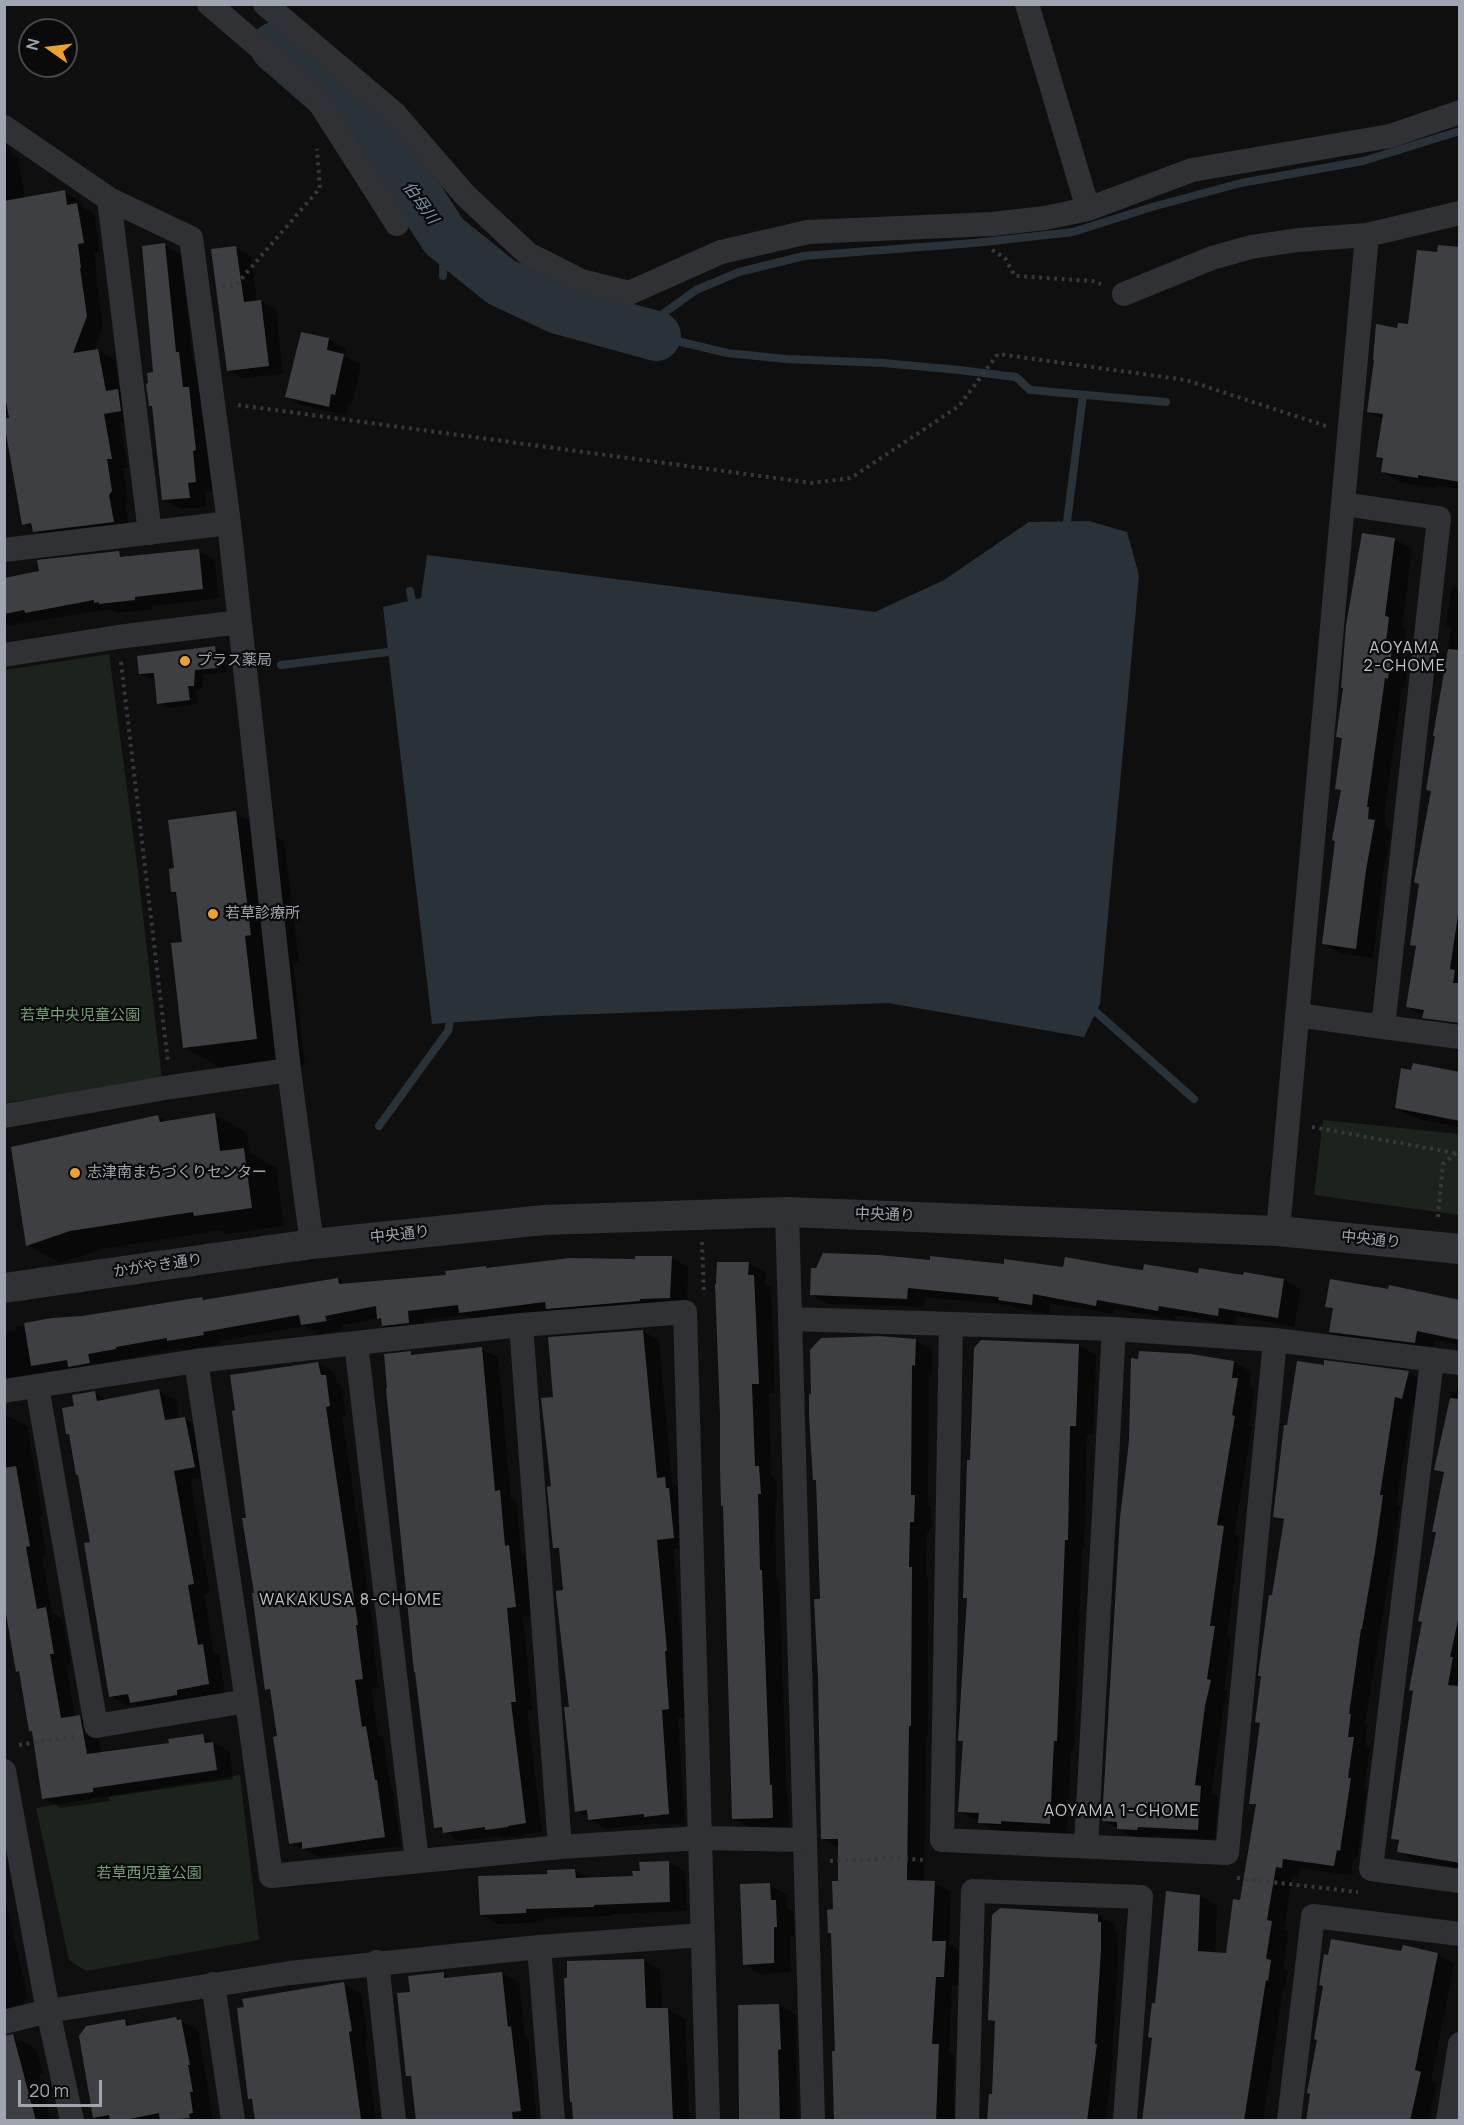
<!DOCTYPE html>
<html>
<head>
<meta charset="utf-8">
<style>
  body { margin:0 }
  #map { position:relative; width:1464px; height:2125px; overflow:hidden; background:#0f0f10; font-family:Manrope,sans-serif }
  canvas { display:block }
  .frame { position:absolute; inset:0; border:6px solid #a0a6b1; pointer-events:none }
  .north { position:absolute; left:18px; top:18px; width:60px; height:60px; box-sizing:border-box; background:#0a0a0b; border:2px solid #46484d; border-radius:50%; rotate:284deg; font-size:16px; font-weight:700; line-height:24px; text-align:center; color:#a0a6b1 }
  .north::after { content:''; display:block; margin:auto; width:21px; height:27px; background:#eda22b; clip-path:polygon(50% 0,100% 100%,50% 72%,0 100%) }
  .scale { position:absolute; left:18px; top:2080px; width:84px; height:27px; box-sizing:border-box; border:3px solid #a0a6b1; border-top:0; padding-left:8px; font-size:18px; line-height:21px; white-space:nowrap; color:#a0a6b1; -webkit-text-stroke:4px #0a0a0b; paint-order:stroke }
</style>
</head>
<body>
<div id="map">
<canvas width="1464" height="2125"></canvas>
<div class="frame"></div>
<div class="north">N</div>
<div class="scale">20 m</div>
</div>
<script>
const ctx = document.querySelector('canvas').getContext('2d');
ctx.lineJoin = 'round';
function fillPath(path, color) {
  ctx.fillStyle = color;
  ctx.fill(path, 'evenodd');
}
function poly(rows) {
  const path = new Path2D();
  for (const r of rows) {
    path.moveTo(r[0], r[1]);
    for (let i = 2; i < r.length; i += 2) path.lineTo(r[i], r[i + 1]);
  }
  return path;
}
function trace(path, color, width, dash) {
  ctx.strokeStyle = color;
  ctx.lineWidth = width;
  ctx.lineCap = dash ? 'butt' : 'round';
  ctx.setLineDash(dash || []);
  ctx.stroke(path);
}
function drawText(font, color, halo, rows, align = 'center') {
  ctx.font = font + ' Manrope,"Noto Sans JP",sans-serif';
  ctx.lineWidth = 4.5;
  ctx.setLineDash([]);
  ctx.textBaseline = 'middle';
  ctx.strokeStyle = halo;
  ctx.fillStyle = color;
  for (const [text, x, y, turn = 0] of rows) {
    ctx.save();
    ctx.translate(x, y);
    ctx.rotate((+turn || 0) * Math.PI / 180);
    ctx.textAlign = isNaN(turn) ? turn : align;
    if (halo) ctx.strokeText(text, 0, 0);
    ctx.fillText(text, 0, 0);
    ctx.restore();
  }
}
fillPath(poly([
  [109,654,137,864,162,1079,5,1103,5,670],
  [1323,1120,1459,1134,1459,1215,1314,1195],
  [240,1775,259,1940,86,1971,69,1960,36,1808]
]), '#1c231c');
fillPath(poly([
  [1089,521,1127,532,1139,575,1100,1004,1084,1037,888,1003,541,1016,432,1024,383,607,421,598,427,555,875,612,944,580,1029,522]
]), '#293238');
fillPath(poly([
  [4,144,9,146,11,154,18,158,25,199,64,192,81,201,82,207,94,214,100,252,94,253,97,277,96,277,103,326,94,351,98,350,115,360,120,392,134,400,137,420,120,423,128,468,123,468,128,501,125,505,129,527,51,540,24,524,4,394],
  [164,245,181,255,193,362,195,363,199,394,206,398,213,491,205,492,206,507,180,509,163,499,154,408,150,406,155,373],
  [236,248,251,257,257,302,261,301,276,310,283,374,243,378,228,370],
  [1460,249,1460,489,1437,485,1437,488,1402,483,1383,472,1384,461,1377,457,1383,419,1368,411,1398,329,1410,326,1439,254],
  [328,339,346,349,344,356,361,365,352,404,348,403,346,415,304,406,287,397],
  [1395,539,1412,549,1402,626,1406,628,1402,658,1408,661,1405,688,1402,687,1384,817,1386,818,1385,827,1391,831,1382,880,1373,958,1341,953,1324,944,1342,791,1337,788,1343,740,1338,736],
  [198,550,215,560,219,598,151,606,151,609,117,613,108,609,4,626,4,579,119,556,123,558],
  [1452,587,1460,588,1460,1023,1425,1016,1408,1007,1417,947,1412,944,1433,792,1428,789,1436,736,1434,735,1451,628,1446,625],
  [215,648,223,653,226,672,203,674,202,689,196,690,197,704,167,708,159,703,156,677,148,678,140,673],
  [236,813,284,841,299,962,293,963,305,1066,233,1075,184,1047,184,944,178,895,173,892,176,869],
  [1460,1074,1460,1127,1415,1118,1396,1108],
  [215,1115,247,1133,249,1152,276,1168,284,1226,227,1234,220,1230,103,1249,60,1263,28,1245,158,1116,167,1122],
  [671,1257,688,1267,687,1307,477,1322,466,1315,424,1320,425,1332,400,1335,383,1325,383,1321,379,1318,342,1325,343,1330,319,1334,305,1326,219,1341,220,1344,185,1350,182,1348,4,1382,4,1332,16,1330,16,1327,202,1298,206,1301,338,1279,347,1285,447,1276,488,1270],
  [749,1263,766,1273,765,1284,771,1287,775,1393,769,1393,771,1475,776,1478,777,1503,775,1503,776,1580,779,1581,787,1795,788,1796,789,1827,751,1828,733,1819,716,1285],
  [1005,1265,1244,1277,1245,1273,1284,1280,1301,1290,1294,1327,1236,1316,1235,1325,1175,1315,1175,1320,1114,1309,1113,1314,1050,1303,1049,1314,1017,1309,1010,1305,925,1297,924,1307,828,1304,811,1294],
  [1460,1301,1460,1345,1434,1340,1432,1352,1348,1341,1331,1332,1334,1310,1327,1306],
  [643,1331,659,1341,672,1483,681,1489,690,1547,673,1549,683,1660,681,1660,685,1718,678,1718,685,1823,662,1825,658,1823,606,1829,577,1811,565,1592,561,1551,555,1548,552,1488,555,1398],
  [915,1340,932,1350,932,1375,929,1374,928,1505,931,1507,931,1531,927,1531,926,1577,928,1578,928,1735,926,1735,924,1882,934,1882,951,1892,949,1945,963,1953,961,1986,952,1986,949,2052,955,2056,953,2110,959,2113,959,2120,836,2120,836,2052,832,1934,829,1932,840,1883,839,1848,822,1838,821,1601,817,1481,815,1479],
  [1079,1345,1096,1355,1093,1435,1087,1435,1084,1549,1082,1549,1074,1750,1071,1750,1067,1833,1018,1830,1017,1833,997,1832,959,1811,965,1743,960,1740,969,1599,965,1597,972,1462],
  [482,1349,498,1358,511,1499,516,1501,521,1554,525,1556,532,1616,523,1617,532,1710,527,1711,542,1832,524,1834,524,1836,503,1838,499,1836,461,1841,436,1827,411,1353,416,1356],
  [1191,1355,1234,1362,1251,1372,1249,1387,1254,1390,1249,1425,1252,1427,1234,1534,1240,1537,1227,1635,1231,1638,1224,1689,1227,1691,1222,1716,1211,1793,1218,1797,1215,1839,1154,1836,1154,1839,1135,1838,1103,1820],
  [318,1363,335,1373,336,1382,342,1386,346,1415,342,1416,374,1634,372,1634,379,1688,371,1689,378,1735,383,1737,391,1790,393,1791,401,1846,320,1857,291,1843,272,1692,266,1689,247,1519],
  [1408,1372,1425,1382,1419,1407,1412,1406,1396,1505,1400,1506,1365,1724,1367,1725,1365,1745,1370,1749,1364,1788,1367,1790,1357,1859,1353,1859,1351,1875,1300,1868,1298,1877,1292,1876,1284,1929,1288,1932,1283,1968,1288,1971,1285,1989,1283,1989,1263,2120,1144,2120,1157,2005,1200,1896,1217,1906,1215,1954,1227,1955,1241,1902,1257,1806,1251,1803,1262,1724,1256,1721,1285,1522,1274,1516],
  [1459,1381,1460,1381,1460,1868,1416,1861,1399,1852,1400,1842,1393,1838,1437,1533,1433,1531,1445,1475,1436,1469,1451,1392,1456,1393],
  [159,1391,176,1400,179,1419,184,1418,201,1428,211,1476,190,1479,210,1593,204,1594,214,1653,219,1655,225,1693,148,1712,135,1704,127,1706,111,1696,76,1407,95,1393,108,1400],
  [123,1693,136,1694,123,1696],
  [4,1403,7,1417,10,1417,27,1426,43,1517,40,1517,46,1555,42,1556,52,1613,62,1619,71,1663,66,1664,75,1717,79,1717,96,1727,102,1754,170,1744,203,1736,230,1753,233,1779,109,1797,110,1801,61,1808,44,1798,34,1732,21,1673,18,1671,4,1604],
  [668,1862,685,1872,687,1911,611,1914,611,1916,543,1918,543,1922,498,1924,481,1914,549,1875,575,1870,590,1879,634,1877],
  [770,1885,787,1895,787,1908,793,1911,794,1936,790,1936,791,1972,761,1974,744,1964],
  [4,1893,28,1999,24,2000,25,2006,4,2029],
  [1098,1915,1115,1925,1115,1932,1117,1933,1118,1960,1112,2055,1113,2055,1106,2120,989,2120,993,2096,997,2023,990,2019],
  [1402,1953,1437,1954,1454,1964,1431,2080,1437,2083,1429,2120,1307,2120],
  [643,1960,660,1970,662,2009,668,2009,685,2019,689,2120,574,2120],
  [502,1973,519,1983,525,2036,528,2038,537,2120,417,2120,412,2078,408,2075,411,1993,443,1974,452,1979],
  [344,1984,361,1994,368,2040,365,2041,376,2120,256,2120,254,2101,250,2099],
  [779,2005,796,2015,797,2120,739,2120,739,2114,741,2114],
  [176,2018,198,2030,213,2120,97,2120,94,2117,125,2021,135,2026],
  [20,2040,37,2050,43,2073,39,2074,50,2120,4,2120,11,2041]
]), '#0007');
trace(poly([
  [443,276,444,236],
  [1166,402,1030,390,1016,377,959,370,883,363,786,359,727,353,656,336,664,313,696,290,739,272,804,256,974,243,1073,232,1152,207,1241,183,1363,161,1460,131],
  [1067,522,1083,395],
  [410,591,412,601],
  [281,665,388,652],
  [1096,1012,1194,1099],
  [379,1126,448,1031,450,1022]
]), '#293238', 8);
trace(poly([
  [275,47,335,99,420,199,444,236,501,282,558,309,656,336]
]), '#293238', 50);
fillPath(poly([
  [65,190,67,205,77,203,84,243,78,244,81,268,80,268,87,316,73,353,98,349,106,391,118,389,121,411,104,414,112,459,107,459,112,491,109,495,114,522,33,532,31,523,22,525,4,422,4,418,9,418,4,391,4,201],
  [165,243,176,352,179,352,183,387,189,387,196,450,193,451,196,482,188,483,190,498,162,500,152,406,149,406,146,384,148,383,147,373,153,372,142,246],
  [1438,245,1460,247,1460,482,1418,475,1418,478,1381,472,1383,458,1376,457,1383,414,1367,412,1374,360,1373,359,1376,324,1397,328,1398,323,1408,324,1417,250,1437,252],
  [236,246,244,302,261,300,269,366,227,371,211,249],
  [301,332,329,338,327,350,344,354,335,395,331,394,329,407,285,397],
  [1362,533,1395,538,1385,616,1389,617,1385,650,1392,650,1388,679,1385,678,1367,807,1369,807,1368,819,1375,820,1366,870,1356,949,1322,944,1335,841,1332,840,1341,790,1335,789,1342,738,1336,737,1343,688,1341,688,1346,625],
  [199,549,203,589,135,597,135,600,99,604,99,602,94,603,94,600,25,613,24,610,4,614,4,578,39,571,37,560,119,551,120,557],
  [215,646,218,668,195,670,194,686,188,686,190,700,157,704,154,673,139,674,137,656],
  [1448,649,1460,650,1460,901,1450,969,1455,970,1453,983,1460,983,1460,1023,1422,1018,1424,1010,1406,1007,1416,946,1410,945,1419,884,1414,882,1431,791,1426,790,1435,736,1433,736],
  [236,811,251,935,245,936,257,1039,183,1048,171,943,182,942,176,892,171,892,169,869,174,868,168,820],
  [1413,1063,1460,1072,1460,1121,1395,1108,1401,1068,1411,1070],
  [215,1113,220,1151,244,1148,252,1208,194,1216,193,1212,70,1231,26,1246,11,1147,158,1115,160,1122],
  [823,1253,879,1255,930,1260,930,1256,1004,1264,1004,1259,1063,1267,1065,1257,1133,1269,1143,1270,1144,1264,1198,1273,1199,1268,1243,1275,1244,1272,1284,1279,1278,1318,1219,1308,1218,1316,1159,1306,1158,1311,1097,1300,1096,1306,1033,1294,1032,1305,998,1300,999,1297,908,1288,907,1299,810,1295,811,1268,816,1268],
  [635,1256,672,1256,670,1298,640,1299,640,1301,546,1309,545,1302,459,1313,458,1305,408,1311,409,1323,382,1326,381,1318,377,1319,376,1306,325,1316,327,1321,301,1325,299,1315,203,1332,204,1335,167,1341,167,1338,116,1347,116,1349,88,1354,90,1363,68,1367,67,1360,31,1366,24,1323,52,1318,82,1316,202,1297,203,1300,338,1278,339,1284,446,1275,445,1271,486,1266,486,1268,570,1258,635,1259],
  [717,1262,749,1262,748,1275,754,1275,759,1384,752,1384,755,1466,759,1466,761,1494,758,1494,760,1570,762,1570,770,1785,772,1785,773,1818,732,1819,723,1506,721,1506,720,1468,720,1416,715,1284,716,1284],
  [1330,1279,1388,1289,1389,1285,1460,1300,1460,1340,1417,1331,1415,1343,1329,1332,1333,1308,1325,1307],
  [643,1330,657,1478,665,1477,666,1488,669,1488,674,1538,657,1540,667,1651,665,1651,669,1709,662,1710,669,1814,644,1817,644,1814,588,1820,587,1810,575,1812,564,1707,569,1707,556,1595,556,1591,563,1590,559,1548,553,1548,547,1487,551,1486,541,1398,553,1397,548,1337],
  [879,1336,916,1339,915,1366,912,1365,911,1495,915,1495,914,1522,910,1522,909,1567,912,1567,911,1726,909,1726,907,1880,935,1881,932,1941,946,1941,944,1977,936,1977,932,2044,939,2044,936,2121,834,2121,832,2051,835,2051,831,1933,828,1933,827,1910,833,1909,832,1881,838,1881,838,1839,821,1839,818,1678,814,1599,820,1599,816,1480,813,1480,809,1416,809,1394,811,1394,810,1350,821,1338],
  [981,1340,1079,1344,1076,1426,1070,1426,1068,1540,1065,1540,1057,1741,1054,1741,1050,1824,1001,1821,1001,1824,978,1823,979,1813,958,1812,963,1741,958,1741,967,1598,963,1598,967,1460,970,1460,974,1348],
  [482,1347,495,1491,500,1490,505,1546,509,1545,516,1607,507,1608,516,1702,511,1702,526,1823,508,1826,508,1827,485,1830,485,1827,443,1833,442,1827,434,1828,415,1672,414,1672,386,1389,387,1388,384,1354,411,1351,411,1355],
  [1139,1351,1191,1354,1234,1361,1232,1378,1238,1378,1232,1415,1235,1416,1217,1525,1224,1526,1210,1626,1215,1626,1207,1679,1211,1680,1205,1706,1195,1785,1201,1786,1198,1830,1138,1827,1137,1830,1117,1829,1117,1822,1102,1821,1120,1518,1129,1441,1131,1358,1138,1359],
  [1324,1360,1409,1371,1402,1399,1395,1397,1380,1495,1383,1495,1375,1552,1362,1629,1361,1629,1349,1714,1351,1714,1348,1737,1354,1737,1348,1778,1351,1778,1340,1851,1337,1850,1334,1866,1283,1859,1282,1868,1276,1867,1267,1920,1272,1921,1266,1959,1271,1960,1268,1981,1266,1980,1244,2121,1142,2121,1152,2038,1148,2037,1152,2003,1155,2003,1166,1891,1200,1895,1198,1951,1226,1953,1233,1899,1240,1900,1256,1804,1249,1804,1260,1723,1255,1722,1261,1676,1258,1676,1269,1595,1272,1595,1284,1519,1273,1517,1284,1425,1287,1425,1297,1361,1324,1365],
  [318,1362,321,1375,326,1375,330,1406,326,1407,358,1625,356,1625,363,1679,355,1680,362,1727,366,1726,375,1780,377,1780,385,1837,302,1849,302,1842,289,1844,273,1737,277,1736,270,1689,265,1690,252,1593,254,1593,242,1518,246,1518,232,1411,235,1410,230,1375],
  [159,1389,165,1420,185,1417,195,1467,174,1471,194,1584,188,1585,198,1645,203,1644,209,1684,177,1690,177,1695,130,1703,128,1694,109,1697,84,1543,90,1542,78,1475,76,1475,69,1434,66,1434,62,1408,74,1406,72,1395,95,1391,97,1401],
  [1450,1398,1460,1399,1460,1611,1450,1657,1453,1657,1448,1685,1460,1686,1460,1863,1397,1852,1399,1840,1391,1839,1413,1691,1409,1690,1422,1622,1418,1621,1436,1532,1432,1532,1444,1472,1434,1470],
  [16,1466,30,1546,26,1547,37,1609,46,1607,54,1654,50,1654,61,1718,80,1715,87,1754,169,1743,168,1739,203,1734,205,1743,213,1742,217,1770,93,1788,93,1792,42,1799,32,1731,29,1731,19,1671,16,1672,4,1602,4,1468],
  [669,1861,670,1902,594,1905,594,1907,526,1909,526,1913,480,1915,478,1876,547,1874,547,1870,575,1869,576,1878,633,1876,632,1871,640,1871,639,1862],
  [770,1883,771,1900,776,1900,777,1927,774,1927,774,1963,743,1965,740,1884],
  [1000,1908,1098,1914,1098,1922,1101,1922,1101,1950,1095,2044,1097,2044,1087,2121,987,2121,989,2094,992,2094,995,2021,988,2020,992,1915],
  [1331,1939,1401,1951,1403,1945,1438,1953,1415,2070,1421,2072,1410,2121,1306,2121,1310,2094,1307,2093,1317,2040,1314,2039,1323,1986,1319,1985,1321,1973,1324,1954,1328,1955],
  [644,1959,646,2008,668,2008,673,2121,573,2121,572,2102,570,2102,567,2048,564,1978,567,1978,567,1961],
  [444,1972,444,1978,502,1972,508,2027,511,2026,521,2111,512,2112,513,2121,416,2121,411,2076,406,2076,397,1993,410,1992,408,1976],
  [344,1982,352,2031,349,2032,361,2119,348,2121,255,2121,252,2099,248,2099,237,2008,244,2007,242,1999],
  [779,2004,781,2049,778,2050,780,2121,739,2121,738,2005],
  [176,2017,177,2020,181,2019,190,2065,188,2065,193,2092,190,2092,193,2113,189,2114,190,2118,160,2121,159,2113,120,2121,110,2121,109,2115,93,2118,79,2036,86,2026,125,2019,126,2026],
  [13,2034,36,2121,4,2121,4,2036]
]), '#3e3f43');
trace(poly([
  [992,250,1005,258,1015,276,1093,281,1101,284],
  [222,286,236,285,320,188,317,149],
  [238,405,812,483,851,478,959,406,998,354,1186,380,1326,426],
  [121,662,168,1063],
  [1312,1127,1460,1154],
  [1438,1217,1443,1164,1456,1153],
  [702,1242,704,1295],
  [19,1745,75,1736],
  [830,1861,895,1858,925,1860],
  [1237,1878,1358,1892]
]), '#36383c', 4, [3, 4.5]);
trace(poly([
  [209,4,314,94,397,224],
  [265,4,395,114,465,195,528,254,581,281,629,293,721,252,808,232,992,224,1045,218,1088,209,1192,170,1390,136,1460,112],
  [1027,4,1088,209],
  [4,127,109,199,191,238,229,523,289,1070,312,1244],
  [109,199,150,533],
  [1124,294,1212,258,1251,247,1298,240,1367,235,1460,213],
  [4,550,229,523],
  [4,655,118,637,240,622],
  [1297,1015,1383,1027,1439,518,1343,504],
  [1383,1027,1460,1037],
  [4,1116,171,1087,289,1070],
  [787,1212,813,2120],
  [1278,1231,1367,235],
  [790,1319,1114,1329,1275,1340,1460,1363],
  [951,1324,942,1840,1227,1853,1275,1340],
  [521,1325,560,1847],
  [356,1343,417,1861],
  [1432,1360,1371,1869,1460,1881],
  [196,1361,247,1701,271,1876,560,1847,700,1838,805,1840],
  [37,1386,96,1726,247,1701],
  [4,1391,196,1361,356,1343,521,1325,685,1312,708,2120],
  [4,1771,48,2011,72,2120],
  [1086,1846,1114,1329],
  [539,1947,553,2120],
  [377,1962,394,2120],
  [213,1984,233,2120],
  [4,2022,48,2011,290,1973,539,1947,703,1935],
  [967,2120,973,1891,1141,1897,1125,2120],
  [1289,2120,1313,1916,1460,1934],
  [1448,2120,1460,2044]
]), '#303135', 24);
trace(poly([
  [4,1288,312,1244,544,1220,787,1212,1278,1231,1460,1249]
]), '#303135', 30);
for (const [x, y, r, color] of [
  [185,661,6,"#eda22b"],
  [213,914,6,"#eda22b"],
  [75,1173,6,"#eda22b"]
]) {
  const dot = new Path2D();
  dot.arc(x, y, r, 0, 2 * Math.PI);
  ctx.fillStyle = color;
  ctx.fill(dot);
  trace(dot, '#0a0a0b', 2);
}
drawText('15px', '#a0a6b1', '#0a0a0b', [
  ["プラス薬局",197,661],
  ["若草診療所",225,914],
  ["志津南まちづくりセンター",87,1173]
], 'left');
drawText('15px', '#779c78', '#0a0a0b', [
  ["若草中央児童公園",80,1016],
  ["若草西児童公園",149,1874]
]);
drawText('15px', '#a0a6b1', '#0a0a0b', [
  ["中央通り",885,1215,2],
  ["中央通り",400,1235,-6],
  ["中央通り",1371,1240,6],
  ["かがやき通り",158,1266,-8]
]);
drawText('italic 16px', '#7796ac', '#0a0a0b', [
  ["伯母川",420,203,54]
]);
ctx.letterSpacing = '1.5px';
drawText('16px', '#c1c5cd', '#0a0a0b', [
  ["AOYAMA",1405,649],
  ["2-CHOME",1405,667],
  ["WAKAKUSA 8-CHOME",351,1601],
  ["AOYAMA 1-CHOME",1122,1812]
]);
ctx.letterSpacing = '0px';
</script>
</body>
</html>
